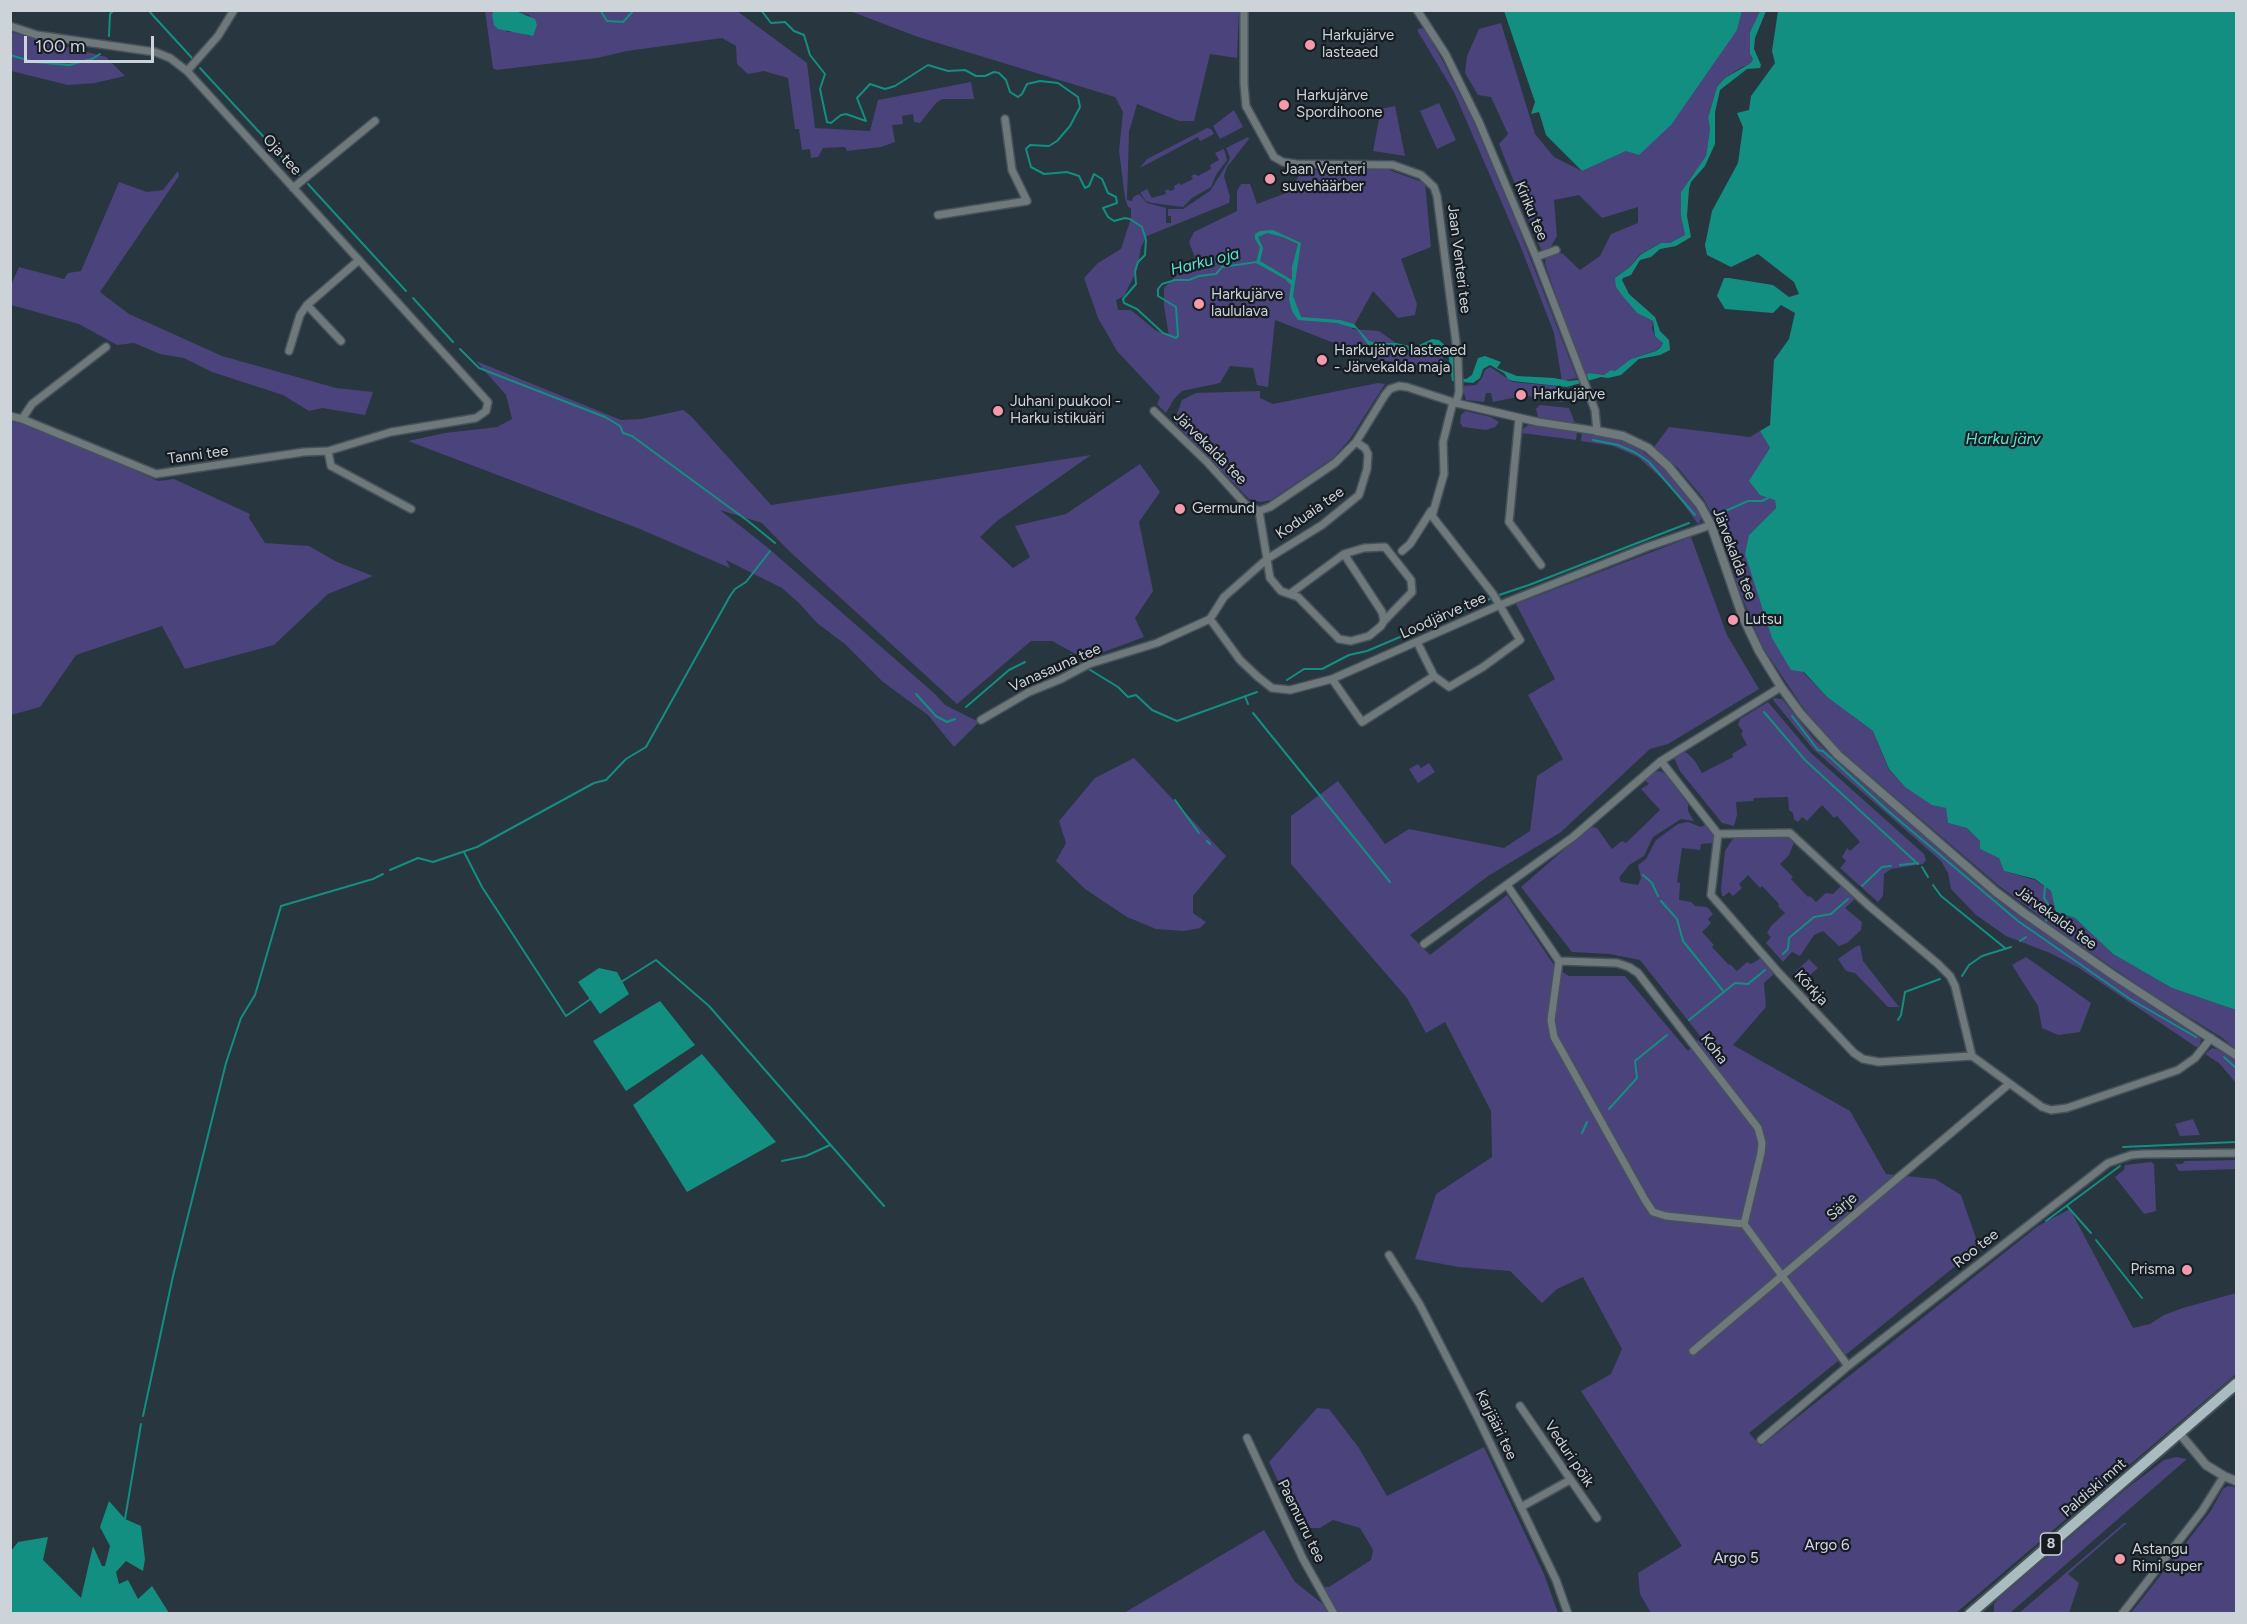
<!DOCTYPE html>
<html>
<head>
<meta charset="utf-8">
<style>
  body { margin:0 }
  #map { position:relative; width:2247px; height:1624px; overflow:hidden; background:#28363f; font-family:Figtree,sans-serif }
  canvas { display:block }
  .frame { position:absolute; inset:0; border:12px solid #ccd4da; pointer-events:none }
  .scale { position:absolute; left:24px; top:36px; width:130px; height:27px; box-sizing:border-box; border:3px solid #ccd4da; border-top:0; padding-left:8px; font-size:18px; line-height:21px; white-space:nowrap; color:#ccd4da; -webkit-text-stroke:4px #161c21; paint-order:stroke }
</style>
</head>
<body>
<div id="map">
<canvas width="2247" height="1624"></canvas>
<div class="frame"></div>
<div class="scale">100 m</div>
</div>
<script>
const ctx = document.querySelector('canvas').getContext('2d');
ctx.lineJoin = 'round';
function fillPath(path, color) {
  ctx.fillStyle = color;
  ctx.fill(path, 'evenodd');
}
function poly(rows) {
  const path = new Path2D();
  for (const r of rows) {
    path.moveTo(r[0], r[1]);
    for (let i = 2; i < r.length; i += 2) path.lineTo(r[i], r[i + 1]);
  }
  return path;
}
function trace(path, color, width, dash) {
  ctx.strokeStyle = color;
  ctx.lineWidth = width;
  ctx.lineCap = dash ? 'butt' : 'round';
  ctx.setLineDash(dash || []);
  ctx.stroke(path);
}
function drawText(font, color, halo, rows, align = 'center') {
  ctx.font = font + ' Figtree,sans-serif';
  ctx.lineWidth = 4.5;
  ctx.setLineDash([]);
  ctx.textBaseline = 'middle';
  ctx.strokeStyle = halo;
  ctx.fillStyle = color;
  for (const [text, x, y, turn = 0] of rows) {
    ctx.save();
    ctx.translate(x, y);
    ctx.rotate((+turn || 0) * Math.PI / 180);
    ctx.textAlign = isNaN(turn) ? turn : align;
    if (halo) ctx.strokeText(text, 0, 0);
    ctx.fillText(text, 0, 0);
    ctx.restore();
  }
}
fillPath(poly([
  [485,11,494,11,492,14,507,32,519,32,530,36,537,25,529,15,516,11,737,11,807,63,815,128,870,131,878,100,971,82,974,99,942,99,936,103,920,123,914,122,913,114,902,116,903,124,892,125,895,142,881,147,847,151,845,147,823,148,818,157,811,158,810,149,802,150,799,129,795,129,788,78,764,71,748,74,737,64,736,46,722,38,627,51,597,58,496,70,493,68],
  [850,11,1239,11,1237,58,1210,54,1194,121,1179,121,1137,104,1129,132,1127,200,1132,201,1133,197,1139,194,1147,203,1166,208,1166,223,1171,223,1171,216,1168,216,1168,209,1183,209,1210,191,1229,161,1230,157,1226,148,1248,137,1249,139,1227,167,1224,176,1230,197,1229,203,1147,236,1141,247,1137,270,1124,296,1116,300,1118,310,1131,310,1155,330,1169,336,1164,306,1164,288,1180,272,1197,263,1189,242,1194,232,1237,211,1237,191,1241,184,1250,184,1257,204,1286,193,1304,170,1386,169,1425,183,1431,247,1401,259,1417,304,1415,315,1398,318,1373,291,1352,329,1379,331,1413,355,1441,353,1445,363,1431,367,1378,360,1275,320,1268,387,1257,385,1253,368,1230,366,1220,383,1182,391,1174,399,1166,413,1157,404,1160,397,1117,351,1098,318,1084,278,1098,263,1121,249,1131,218,1131,208,1128,207,1125,198,1119,151,1123,112,1115,97,918,37],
  [1742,11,1760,11,1750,32,1750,54,1753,59,1751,64,1742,67,1725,78,1717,87,1708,118,1710,129,1706,156,1681,192,1681,216,1685,235,1670,243,1661,243,1639,255,1630,267,1615,278,1625,299,1637,313,1653,321,1652,328,1655,336,1661,340,1663,345,1655,351,1631,359,1615,371,1604,375,1589,373,1585,377,1545,264,1546,256,1562,253,1580,270,1600,256,1611,234,1638,223,1638,207,1602,218,1579,195,1554,200,1557,236,1550,248,1541,250,1499,144,1508,134,1491,97,1478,95,1465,73,1467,56,1479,29,1501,23,1535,134,1554,157,1582,171,1626,151,1737,30],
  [1421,28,1425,30,1440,56,1472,118,1516,222,1577,378,1562,381,1554,333,1520,245,1454,92,1417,30],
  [10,32,106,57,125,76,95,83,68,85,11,71],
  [1439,103,1456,140,1437,149,1420,111],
  [1395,106,1405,156,1373,151,1381,109],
  [1234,110,1243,127,1220,139,1213,126],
  [1207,128,1211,129,1214,134,1200,141,1198,137,1140,168,1147,159],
  [1224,149,1227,160,1216,175,1211,187,1192,198,1183,207,1152,203,1146,201,1140,193,1147,189,1152,198,1166,194,1165,191,1168,189,1170,191,1175,189,1174,186,1179,183,1181,185,1193,179,1191,176,1195,174,1198,176,1211,169,1210,165,1219,160,1215,153],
  [178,171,179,176,100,292,129,314,222,356,336,388,373,392,365,415,322,408,309,411,283,395,212,372,184,358,160,354,134,343,117,345,79,324,11,305,11,285,19,267,64,279,68,273,81,271,119,182,147,192,163,190],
  [476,361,621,420,641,419,683,410,691,416,771,505,1091,455,997,521,980,537,1013,568,1030,557,1015,526,1066,514,1140,464,1160,492,1139,522,1153,591,1135,618,1144,637,1085,659,1052,641,1031,641,957,704,788,550,762,523,720,510,767,547,935,694,945,705,979,722,954,747,928,715,883,682,845,644,817,623,799,603,782,588,726,560,730,568,640,529,408,441,445,433,497,427,512,419,506,395],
  [1490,367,1513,382,1555,386,1559,385,1564,402,1558,402,1558,399,1525,396,1525,393,1518,392,1517,397,1493,402,1491,393,1486,393,1484,402,1466,400,1462,386,1476,385,1482,378,1485,370],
  [1378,383,1385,384,1350,439,1333,458,1271,500,1261,502,1249,499,1174,422,1182,400,1196,393,1260,391,1260,398,1273,404],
  [1540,405,1569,408,1575,423,1538,417,1536,409],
  [1465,411,1491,417,1499,422,1495,427,1486,430,1463,427,1460,423,1461,415],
  [11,420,96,453,158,481,174,479,250,514,249,518,265,543,309,546,337,562,373,576,328,594,274,645,185,669,162,626,76,655,40,707,11,715],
  [1528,425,1577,432,1576,440,1522,433,1523,429],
  [1669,427,1750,437,1760,431,1770,448,1776,508,1749,535,1803,672,1827,697,1873,731,1889,770,1905,787,1946,808,1948,823,1967,828,1980,841,1980,849,1999,857,2004,871,2035,880,2051,891,2057,912,2075,918,2113,954,2172,988,2236,1010,2236,1049,2221,1037,2151,994,2055,928,1998,885,1839,749,1804,709,1762,646,1739,590,1721,530,1703,498,1678,468,1654,447],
  [1582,433,1606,436,1624,442,1642,451,1665,470,1683,490,1701,516,1700,522,1698,524,1671,487,1638,457,1613,446,1581,441],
  [1691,537,1727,635,1759,689,1668,744,1650,749,1561,832,1488,876,1410,935,1430,955,1507,895,1556,968,1569,976,1625,976,1688,1051,1701,1037,1640,960,1610,954,1572,952,1521,887,1590,827,1597,828,1612,849,1622,841,1626,843,1660,810,1641,789,1649,784,1645,780,1655,772,1660,771,1666,774,1688,804,1688,811,1694,821,1681,819,1653,837,1644,856,1629,865,1619,878,1621,882,1638,885,1641,878,1638,865,1646,859,1656,840,1678,824,1688,822,1701,827,1706,824,1714,834,1713,843,1701,844,1700,850,1682,848,1677,882,1680,883,1679,900,1691,902,1695,906,1707,907,1713,914,1708,919,1711,923,1702,932,1714,945,1712,947,1729,965,1730,964,1737,971,1747,962,1751,964,1761,958,1775,973,1764,983,1766,1007,1733,1045,1850,1111,1886,1174,1935,1179,1961,1195,1979,1247,1749,1433,1761,1446,2038,1226,2070,1209,2133,1328,2150,1324,2164,1315,2183,1308,2236,1293,2236,1374,1956,1613,1651,1613,1640,1594,1638,1573,1682,1546,1581,1391,1611,1374,1622,1349,1583,1277,1557,1289,1542,1303,1510,1271,1459,1267,1415,1259,1436,1194,1492,1157,1491,1111,1445,1022,1426,1033,1407,998,1291,864,1291,816,1338,781,1385,844,1409,829,1504,848,1530,831,1537,776,1563,759,1528,695,1555,679,1516,604],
  [1774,698,1782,699,1814,739,1833,757,2009,909,2151,1006,2198,1035,2201,1039,2199,1049,2079,968,2050,953,2006,936,1976,915,1951,889,1948,873,1941,861,1813,749,1773,700],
  [1768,702,1811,753,1924,854,1926,860,1923,864,1891,869,1884,874,1883,896,1878,902,1840,868,1846,861,1842,857,1847,848,1850,851,1860,842,1837,816,1834,818,1822,805,1807,821,1802,817,1798,822,1794,819,1793,813,1789,810,1788,797,1754,798,1753,801,1736,802,1737,815,1734,826,1722,823,1680,771,1673,756,1682,751,1687,753,1695,761,1702,773,1733,757,1732,754,1747,745,1741,734,1743,731,1738,725,1740,719],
  [1134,758,1226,856,1193,896,1193,913,1206,922,1200,928,1184,931,1156,929,1127,917,1085,889,1056,861,1066,843,1059,821,1095,778],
  [1429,763,1435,772,1418,783,1409,769,1418,764,1421,768],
  [1775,835,1795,840,1789,855,1780,864,1793,877,1791,879,1808,897,1810,896,1816,902,1826,893,1833,894,1842,885,1855,899,1845,908,1862,922,1861,930,1847,943,1839,946,1823,931,1814,935,1800,956,1792,952,1783,962,1766,943,1771,937,1767,933,1771,926,1785,913,1778,906,1779,904,1762,886,1760,888,1748,875,1739,884,1742,888,1733,896,1729,892,1724,896,1722,896,1721,888,1725,851,1734,837],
  [1860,945,1863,961,1899,1007,1888,1007,1855,973,1846,971,1838,959,1855,947],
  [2026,957,2091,1003,2080,1032,2058,1035,2042,1028,2038,1006,2012,965],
  [1809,959,1818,968,1803,981,1795,972],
  [2212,1048,2223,1051,2236,1062,2236,1083,2219,1063,2205,1054],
  [2193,1119,2200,1135,2180,1136,2175,1124],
  [2236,1160,2236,1169,2179,1171,2175,1164,2182,1164,2185,1161],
  [2151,1162,2154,1164,2156,1211,2144,1214,2115,1177,2124,1170,2125,1165],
  [1317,1408,1329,1409,1359,1448,1387,1496,1484,1447,1544,1574,1558,1613,1339,1613,1324,1587,1329,1587,1371,1560,1373,1550,1360,1528,1333,1520,1320,1528,1300,1528,1269,1462],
  [2176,1457,2187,1459,2010,1613,1994,1613,1994,1604,2000,1597,2126,1489,2164,1460],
  [2228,1486,2236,1487,2236,1613,2131,1613,2210,1512,2223,1489],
  [2124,1523,2127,1523,2068,1574,2079,1583,2069,1613,2019,1613],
  [1264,1530,1295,1582,1324,1605,1329,1613,1124,1613]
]), '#4b437b');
fillPath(poly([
  [494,11,516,11,535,19,537,25,533,36,498,29,494,25,492,14],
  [1504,11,1504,10,1742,11,1737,30,1671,125,1639,155,1626,151,1582,171,1546,135,1539,112,1531,114,1535,102],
  [1760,11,1766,11,1755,38,1754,49,1761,65,1760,68,1747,69,1720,90,1715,112,1715,144,1705,166,1691,182,1689,189,1687,216,1691,237,1676,246,1660,249,1651,257,1640,260,1631,275,1623,278,1622,280,1629,294,1655,317,1660,331,1669,340,1670,350,1660,355,1639,359,1621,375,1608,378,1601,377,1567,387,1513,381,1508,379,1504,373,1490,365,1483,369,1480,378,1473,383,1452,381,1448,353,1436,345,1430,345,1419,354,1398,347,1379,349,1368,345,1357,329,1337,323,1298,320,1292,311,1289,299,1291,285,1285,279,1256,263,1260,247,1255,239,1255,234,1260,231,1273,230,1301,243,1293,296,1301,317,1340,320,1354,324,1369,341,1377,343,1396,343,1415,347,1432,339,1439,340,1449,349,1453,357,1454,377,1456,378,1466,379,1472,375,1478,358,1485,356,1501,362,1497,368,1517,376,1554,378,1569,381,1578,380,1589,373,1604,375,1611,370,1615,371,1631,359,1656,351,1661,347,1663,343,1655,336,1653,321,1637,313,1625,299,1616,287,1615,278,1630,267,1640,255,1661,243,1670,243,1685,235,1681,216,1681,192,1706,156,1710,129,1708,118,1717,87,1725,78,1751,63,1753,59,1750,54,1750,32],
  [1267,233,1283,237,1298,244,1292,267,1292,280,1260,261,1263,248,1258,237],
  [1778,11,2236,11,2236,1010,2172,988,2113,954,2075,918,2056,912,2051,891,2035,879,2004,871,1999,858,1980,849,1980,841,1967,828,1948,823,1946,808,1932,805,1905,787,1889,769,1873,731,1827,697,1804,672,1791,670,1772,638,1745,554,1749,535,1776,508,1775,500,1760,495,1749,481,1770,448,1760,431,1770,425,1774,360,1789,339,1795,313,1781,305,1773,313,1725,309,1717,296,1724,278,1729,278,1773,285,1789,297,1799,294,1794,282,1758,254,1731,267,1707,255,1705,245,1712,211,1738,163,1743,127,1737,113,1749,110,1751,96,1775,63,1772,51],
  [599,968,617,972,629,994,600,1014,578,982],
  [660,1001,695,1045,626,1091,593,1041],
  [702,1054,776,1142,687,1192,633,1105],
  [109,1501,125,1519,141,1526,145,1559,143,1571,126,1561,116,1572,119,1584,128,1580,138,1599,152,1586,169,1613,11,1613,11,1551,18,1542,48,1537,43,1560,81,1598,93,1546,102,1566,105,1566,110,1546,100,1527]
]), '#138f82');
trace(poly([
  [148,10,192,58],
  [600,10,607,21,623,22,634,10],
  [761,10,771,23,785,22,794,31,804,35,810,55,825,74,820,89,827,122,831,123,841,115,846,114,866,121,857,98,870,84,885,89,895,86,928,65,948,71,965,70,976,76,985,76,994,72,999,73,1006,80,1010,92,1018,97,1022,94,1027,84,1040,81,1058,83,1078,97,1080,107,1070,126,1057,141,1049,146,1030,145,1026,149,1031,167,1044,174,1067,172,1079,176,1085,188,1089,186,1094,174,1102,179,1108,193,1116,197,1117,203,1103,208,1108,217,1114,221,1125,218,1130,219,1142,227,1146,240,1145,255,1138,262,1135,271,1136,284,1123,299,1124,303,1137,309,1163,333,1176,338,1178,336,1176,307,1158,296,1158,289,1162,284,1175,280,1189,280,1199,276,1216,274,1222,267,1257,262],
  [109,36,110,14,114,10],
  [10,55,34,62,69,65,92,59,100,54],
  [200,68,299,175],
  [308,184,406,291],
  [413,298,453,342],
  [460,349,479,368,605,417,620,426,623,433,632,436,748,521,775,543],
  [1593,440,1618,445,1636,453,1649,462,1695,515],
  [1721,513,1748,501,1762,501,1768,498],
  [1071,655,1081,665],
  [1087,668,1118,687,1128,697,1136,695,1152,710,1177,721,1257,692],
  [1287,680,1304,669,1322,669,1349,655,1367,651,1499,595,1529,585,1689,523],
  [916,694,936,716,947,722,955,719],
  [1245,696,1248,704],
  [966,707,1009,670,1025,662],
  [1764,712,1805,760,1918,864],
  [1253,713,1390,882],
  [1792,716,1818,750,1823,751,1887,810,2018,921,2130,999,2196,1037],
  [1175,800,1199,833],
  [1207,841,1210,844],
  [464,852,482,887,566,1016,592,998],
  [1900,865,1918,863],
  [1922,867,1928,877],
  [390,870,418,858,433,862,477,847,594,783,606,780,626,759,646,747,730,596,735,589,746,582,770,551],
  [1643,875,1652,883,1658,896],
  [1933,885,1941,896,2005,948],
  [1862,886,1882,867,1891,866],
  [2045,887,2044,898,2051,909,2046,921],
  [1661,901,1677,919,1683,941,1724,992],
  [2020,941,2026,937],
  [1783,954,1788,949,1789,938,1814,917,1831,914,1848,899],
  [1962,976,1969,965,1982,956,2011,947],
  [621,982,656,960,709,1006,884,1206],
  [1689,1020,1735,983,1748,984,1765,970],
  [1898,1020,1901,1015,1905,992,1940,979],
  [2224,1057,2236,1068],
  [1609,1109,1637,1078,1635,1061,1667,1035],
  [1582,1133,1587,1122],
  [2123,1147,2236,1142],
  [782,1161,806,1156,830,1145],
  [2067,1206,2091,1233],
  [2046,1221,2120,1166],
  [2096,1240,2142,1298],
  [143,1416,173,1276,226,1063,241,1018,255,995,281,906,373,879,383,874],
  [125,1519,141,1424]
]), '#138f82', 2);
const minor = poly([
  [1244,10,1244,84,1246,106,1274,157,1283,162,1296,164,1393,165,1421,175,1434,187,1437,196,1458,358,1459,392,1456,403],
  [10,26,37,35,155,52,170,58,187,71,488,402,486,411,476,418,391,432,328,451,304,452,156,474,22,419,10,416],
  [187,71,218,36,234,10],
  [293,188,375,121],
  [938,215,1027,201,1012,170,1005,119],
  [1536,257,1556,250],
  [341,341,307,305,359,260],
  [289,351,300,315,307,305],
  [1154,411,1207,462,1246,505,1259,511,1270,507,1335,463,1356,442,1385,395,1390,389,1399,386,1407,387,1456,403,1538,422,1597,431,1595,410,1536,257,1479,122,1446,55,1417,10],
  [1519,418,1509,522,1541,565],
  [22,419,32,404,106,347],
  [328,451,331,466,411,509],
  [1259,511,1267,559,1322,525,1359,495,1367,469,1368,454,1365,448,1356,442],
  [1402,551,1410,544,1431,511],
  [1344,554,1364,548,1385,547,1411,580,1412,592,1384,621],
  [1267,559,1270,578,1281,591,1298,597,1339,639,1351,641,1369,636,1381,626,1384,621,1382,612,1344,554,1291,593],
  [1210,619,1240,660,1258,677,1272,688,1290,690,1332,679,1500,605,1647,547,1711,525],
  [1210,619,1224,597,1267,559],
  [1417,642,1434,676],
  [1332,679,1362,722,1434,676,1449,687,1483,667,1520,640,1493,594,1432,516,1444,474,1443,442,1453,402],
  [981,720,1029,692,1061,679,1089,664,1157,643,1210,619],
  [1661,761,1718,834,1711,895,1779,973,1854,1053,1863,1059,1879,1062,1972,1056,2042,1107,2051,1110,2067,1108,2178,1070,2195,1058,2211,1038],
  [1718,834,1790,833,1868,905,1938,964,1950,976,1955,986,1972,1056],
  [1507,885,1559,961,1551,1020,1554,1037,1645,1200,1653,1212,1666,1216,1744,1224,1848,1366],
  [1424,944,1573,837,1661,761,1781,687],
  [1559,961,1617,963,1629,967,1638,973,1758,1128,1762,1143,1761,1153,1744,1224],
  [1389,1255,1420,1305,1480,1422,1556,1580,1568,1614],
  [1693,1351,2009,1084],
  [1520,1406,1597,1518],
  [1247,1438,1303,1559,1334,1614],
  [1761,1440,1848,1366,2108,1163,2131,1155,2143,1154,2236,1153],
  [1521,1507,1570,1480],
  [2122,1614,2202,1511,2224,1476]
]);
const tertiary = poly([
  [1597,431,1623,436,1648,448,1668,466,1700,505,1711,525,1742,615,1759,651,1781,687,1800,713,1838,755,1996,892,2024,913,2113,975,2236,1055],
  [2180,1434,2206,1465,2224,1476,2236,1481]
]);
const primary = poly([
  [1970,1614,2236,1384]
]);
trace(minor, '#46525b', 10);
trace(tertiary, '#46525b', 11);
trace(primary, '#46525b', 14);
trace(minor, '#6f787a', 7);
trace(tertiary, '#6f787a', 8);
trace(primary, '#aabcbf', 10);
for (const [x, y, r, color] of [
  [1310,45,6,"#f39aab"],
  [1284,105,6,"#f39aab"],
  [1270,179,6,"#f39aab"],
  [1199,304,6,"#f39aab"],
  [1322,360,6,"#f39aab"],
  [1521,395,6,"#f39aab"],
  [998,411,6,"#f39aab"],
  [1180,509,6,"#f39aab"],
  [1733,620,6,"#f39aab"],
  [2187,1270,6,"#f39aab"],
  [2120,1559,6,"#f39aab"]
]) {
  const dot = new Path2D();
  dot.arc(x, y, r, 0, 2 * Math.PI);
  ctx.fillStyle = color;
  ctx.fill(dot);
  trace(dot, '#161c21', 2);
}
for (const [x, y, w] of [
  [2051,1544,21]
]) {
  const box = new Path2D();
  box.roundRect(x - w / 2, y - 11, w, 22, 4.5);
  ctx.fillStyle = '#161c21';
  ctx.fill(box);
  trace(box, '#ccd4da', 1.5);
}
drawText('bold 14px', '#ccd4da', null, [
  ["8",2051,1544]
]);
drawText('15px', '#ccd4da', '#161c21', [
  ["Harkujärve",1322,36],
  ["lasteaed",1322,53],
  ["Harkujärve",1296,96],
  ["Spordihoone",1296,113],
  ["Jaan Venteri",1282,170],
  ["suvehäärber",1282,187],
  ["Harkujärve",1211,295],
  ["laululava",1211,312],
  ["Harkujärve lasteaed",1334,351],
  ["- Järvekalda maja",1334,368],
  ["Harkujärve",1533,395],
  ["Juhani puukool -",1010,402],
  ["Harku istikuäri",1010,419],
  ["Germund",1192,509],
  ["Lutsu",1745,620],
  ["Prisma",2175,1270,"right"],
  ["Astangu",2132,1550],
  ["Rimi super",2132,1567]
], 'left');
drawText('15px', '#ccd4da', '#161c21', [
  ["Oja tee",282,155,48],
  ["Kiriku tee",1531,211,67],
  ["Jaan Venteri tee",1459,259,83],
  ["Järvekalda tee",1210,448,45],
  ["Tanni tee",198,455,-8],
  ["Koduaia tee",1310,513,-35],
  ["Järvekalda tee",1734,554,69],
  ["Loodjärve tee",1443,616,-24],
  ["Vanasauna tee",1055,668,-24],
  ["Järvekalda tee",2056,918,36],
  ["Kõrkja",1811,988,47],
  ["Koha",1714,1049,52],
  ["Särje",1842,1207,-40],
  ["Roo tee",1976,1249,-38],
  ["Karjääri tee",1496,1425,64],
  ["Veduri põik",1569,1454,56],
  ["Paldiski mnt",2094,1488,-41],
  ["Paemurru tee",1301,1521,64]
]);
drawText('15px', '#d7d6ec', '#161c21', [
  ["Argo 6",1827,1546],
  ["Argo 5",1736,1559]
]);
drawText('italic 16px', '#57e6d4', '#161c21', [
  ["Harku oja",1205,262,-14],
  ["Harku järv",2003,439]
]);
</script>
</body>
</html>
